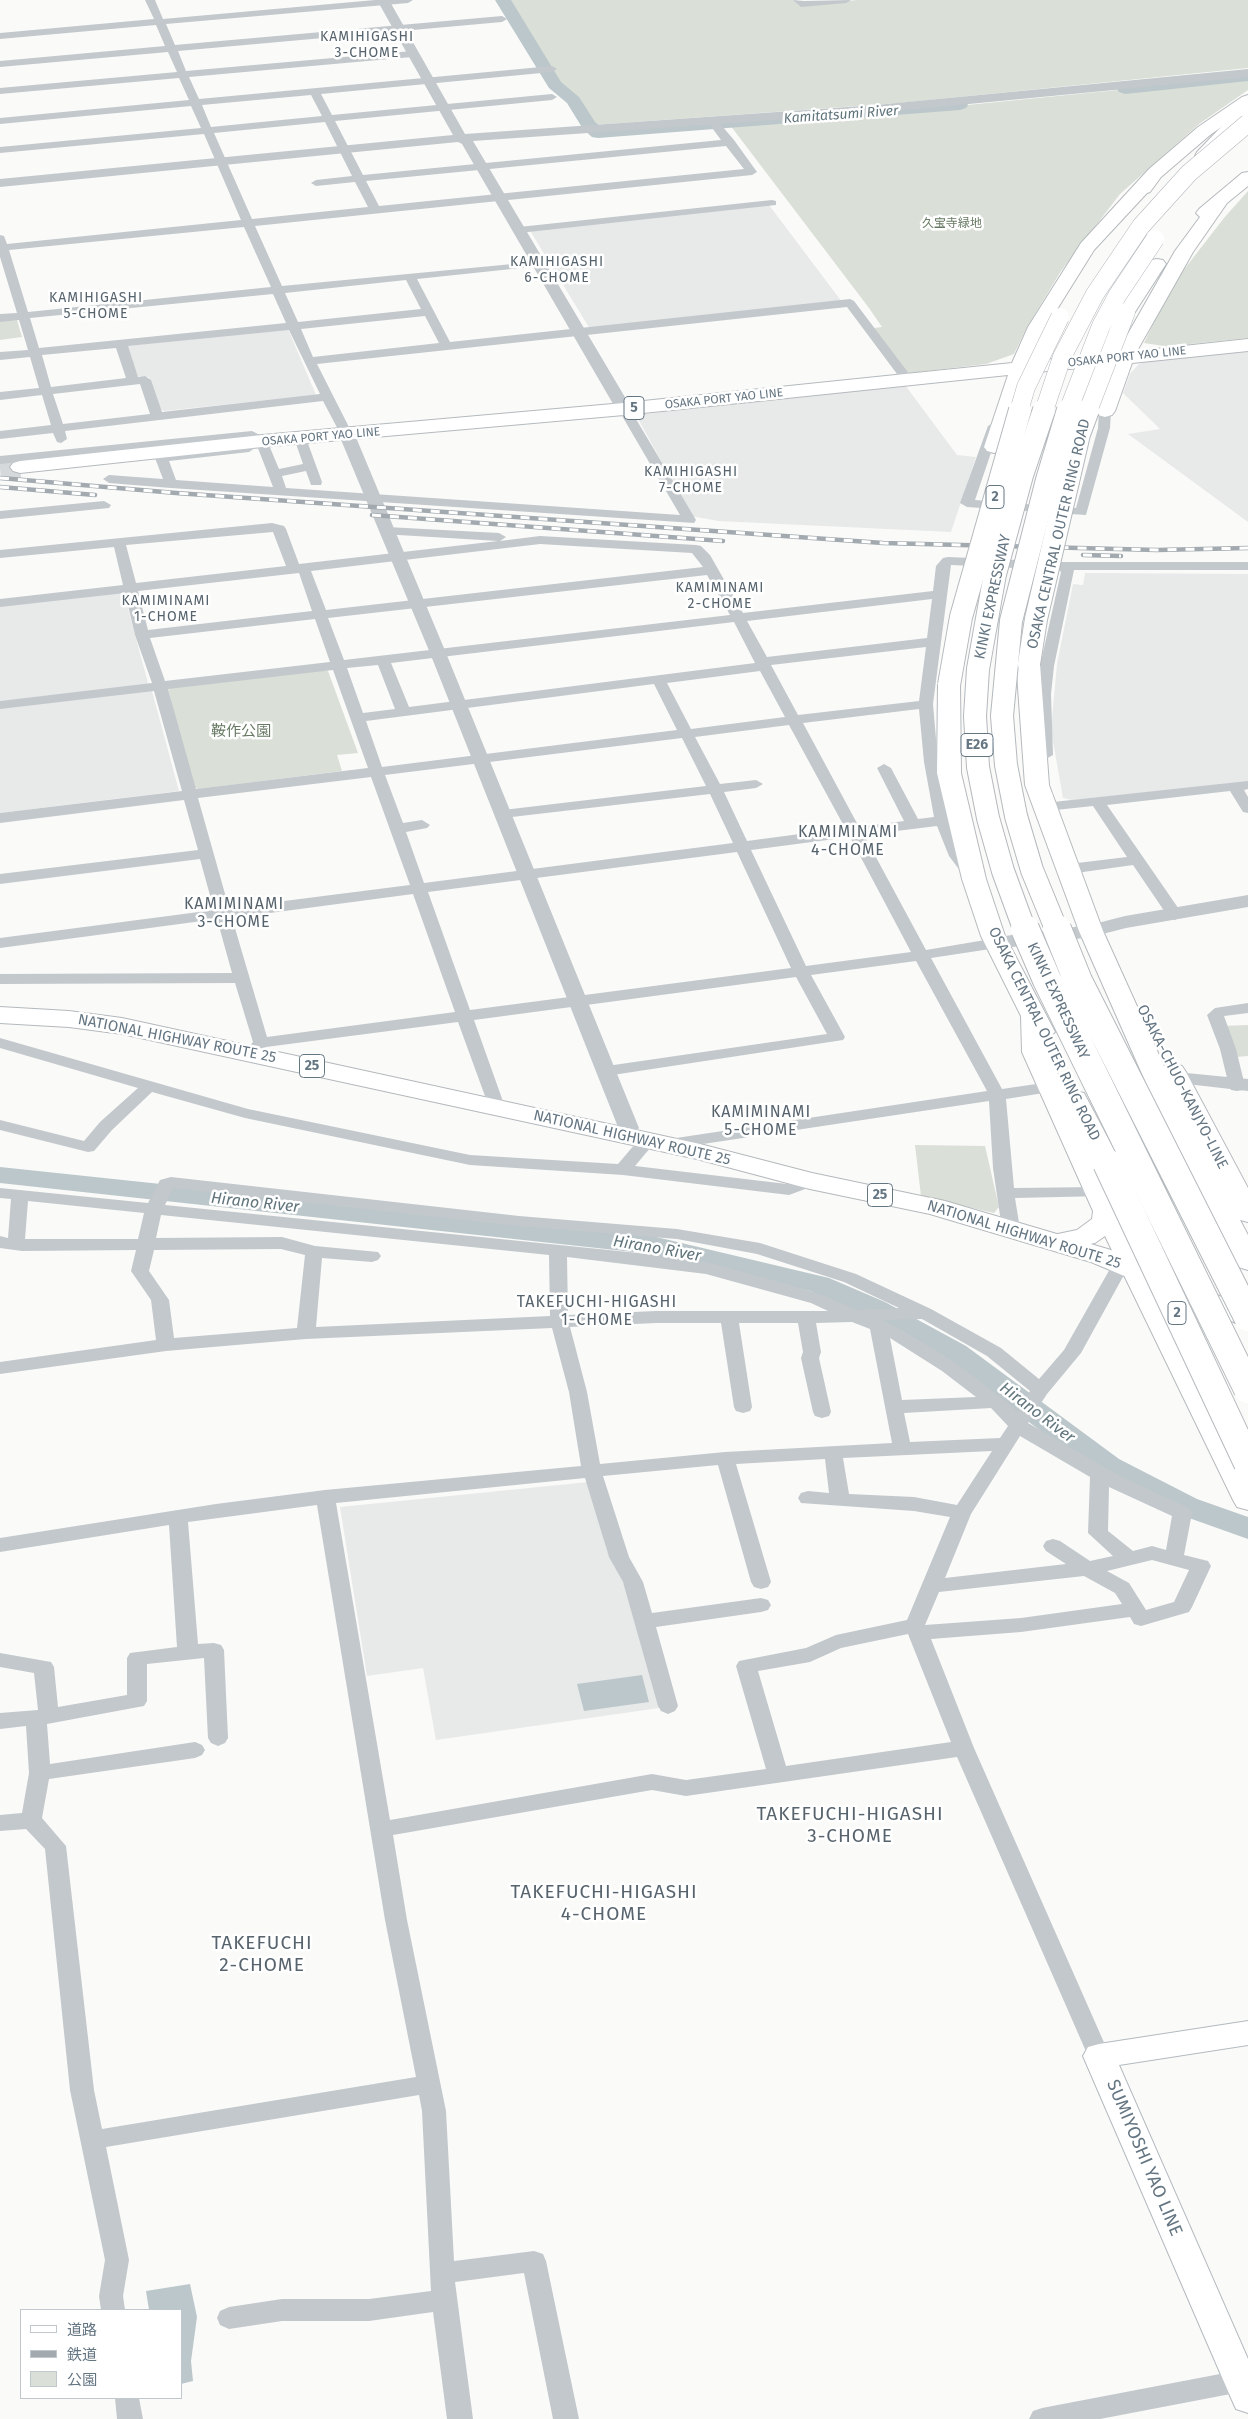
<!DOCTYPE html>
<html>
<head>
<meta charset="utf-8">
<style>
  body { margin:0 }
  #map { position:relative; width:1248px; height:2419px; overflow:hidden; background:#fafaf8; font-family:"Fira Sans","Noto Sans JP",sans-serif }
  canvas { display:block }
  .legend { position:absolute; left:20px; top:2309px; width:162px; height:90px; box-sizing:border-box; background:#fff; border:1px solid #c1c8cd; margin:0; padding:6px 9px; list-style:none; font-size:15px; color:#657683 }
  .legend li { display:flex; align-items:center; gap:10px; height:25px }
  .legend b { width:25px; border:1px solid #c1c8cd }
</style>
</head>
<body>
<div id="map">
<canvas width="1248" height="2419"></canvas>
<ul class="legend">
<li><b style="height:6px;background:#fff"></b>道路</li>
<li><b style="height:6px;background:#a2aab0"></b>鉄道</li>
<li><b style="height:14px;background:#dadfd7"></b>公園</li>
</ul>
</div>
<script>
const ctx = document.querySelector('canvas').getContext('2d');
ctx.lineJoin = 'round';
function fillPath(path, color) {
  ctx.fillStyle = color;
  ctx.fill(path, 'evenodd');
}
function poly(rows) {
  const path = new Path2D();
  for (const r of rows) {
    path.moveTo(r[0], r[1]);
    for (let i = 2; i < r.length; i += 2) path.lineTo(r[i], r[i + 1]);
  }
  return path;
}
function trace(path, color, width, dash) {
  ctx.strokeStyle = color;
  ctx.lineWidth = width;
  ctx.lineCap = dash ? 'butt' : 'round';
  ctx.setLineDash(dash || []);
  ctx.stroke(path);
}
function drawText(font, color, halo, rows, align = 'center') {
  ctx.font = font + ' "Fira Sans","Noto Sans JP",sans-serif';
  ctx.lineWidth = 5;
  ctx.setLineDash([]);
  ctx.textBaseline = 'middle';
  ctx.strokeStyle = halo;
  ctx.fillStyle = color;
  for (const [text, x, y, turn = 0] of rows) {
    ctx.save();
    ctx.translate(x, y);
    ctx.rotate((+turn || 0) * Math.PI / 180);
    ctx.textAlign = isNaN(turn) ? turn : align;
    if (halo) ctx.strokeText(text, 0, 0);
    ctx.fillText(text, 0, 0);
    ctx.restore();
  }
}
fillPath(poly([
  [769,205,842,302,590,329,529,229],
  [288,329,316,395,164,411,160,409,149,377,137,376,127,346],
  [1248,350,1248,522,1128,434,1160,429,1123,393,1130,374,1139,364,1155,359],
  [905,385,957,455,976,457,951,532,718,521,691,516,636,415],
  [1085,573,1248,574,1248,782,1072,800,1063,798,1051,730,1057,664,1073,584,1083,585],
  [121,592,124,594,148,683,146,685,0,701,0,605],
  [146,690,152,691,179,791,0,813,0,707],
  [589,1482,607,1551,631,1598,659,1700,659,1708,436,1740,423,1668,367,1676,340,1507]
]), '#e8e9e9');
fillPath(poly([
  [504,0,794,0,799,5,858,0,1248,0,1248,68,899,103,593,125,576,100,559,84],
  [1248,77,1248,90,1199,124,1120,194,1061,271,1026,329,1014,354,986,364,910,373,906,372,874,328,882,327,869,308,730,125,907,111],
  [1248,191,1248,338,1190,344,1177,348,1144,343,1172,285,1224,218],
  [17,320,22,337,0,340,0,321],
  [323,670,328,671,358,753,337,755,342,771,198,789,192,786,168,688],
  [1248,1025,1248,1056,1236,1057,1223,1026],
  [915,1145,985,1146,999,1207,994,1213,921,1196]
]), '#dadfd7');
fillPath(poly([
  [642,1675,649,1702,584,1711,577,1684],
  [190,2284,197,2317,191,2361,193,2381,181,2384,181,2310,149,2310,146,2291]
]), '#bbc7cb');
fillPath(poly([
  [495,0,511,0,561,82,579,97,595,122,602,128,960,100,966,102,968,105,966,108,960,110,598,138,592,137,583,129,567,103,549,88,495,0],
  [1248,71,1248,81,1125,94,1119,92,1117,89,1119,86,1125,84,1248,71],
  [0,1167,652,1236,829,1278,885,1302,966,1346,1119,1459,1197,1499,1248,1517,1248,1539,1175,1513,1097,1473,946,1360,865,1314,810,1291,652,1254,0,1183,0,1167]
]), '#bbc7cb');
trace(poly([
  [0,469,20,467]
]), '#d5d9db', 22, [22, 11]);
const secondary = poly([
  [1248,2021,1248,2045,1119,2065,1248,2359,1248,2413,1236,2409,1231,2398,1083,2056,1088,2047,1099,2044,1248,2021]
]);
const primary = poly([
  [1248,95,1248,108,1210,135,1161,177,1150,192,1147,193,1094,250,1046,327,1032,361,1117,353,1175,251,1200,217,1196,213,1199,209,1242,173,1248,172,1248,186,1227,203,1193,252,1137,351,1248,339,1248,351,1132,363,1115,411,1112,415,1105,417,1098,415,1095,411,1112,365,1027,373,1001,451,994,453,987,451,984,447,1008,375,624,415,262,447,20,473,13,471,10,467,13,463,20,461,262,435,624,403,1012,363,1028,327,1081,243,1149,169,1198,127,1242,97,1248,95],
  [1157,259,1163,260,1166,264,1135,312,1133,316,1126,318,1119,316,1117,312,1148,264,1151,260,1157,259],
  [1029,657,1037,659,1040,664,1049,785,1103,931,1164,1066,1173,1064,1182,1066,1186,1072,1248,1188,1248,1222,1240,1220,1248,1235,1248,1270,1238,1267,1234,1261,1176,1151,1079,931,1025,785,1017,674,1018,664,1021,659,1029,657],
  [949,678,957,680,960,685,961,773,986,879,1005,936,1055,1032,1048,1038,1048,1052,1066,1093,1075,1091,1084,1093,1121,1163,1117,1169,1107,1171,1101,1170,1248,1469,1248,1510,1237,1507,1233,1500,1105,1236,1095,1243,1058,1251,1048,1248,1044,1242,1048,1236,1077,1230,1092,1219,1093,1211,1022,1052,1021,1016,981,936,962,879,937,773,938,685,941,680,949,678]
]);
const trunk = poly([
  [0,1007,69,1011,122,1018,700,1144,812,1173,945,1201,1111,1250,1248,1308,1248,1328,1091,1262,930,1214,810,1189,697,1159,122,1034,69,1027,0,1023,0,1007]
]);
const motorway = poly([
  [1248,104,1248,119,1209,160,1197,160,1195,156,1197,152,1242,105,1248,104]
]);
trace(secondary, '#b3babf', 2);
trace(primary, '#b5babe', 2);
trace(trunk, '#b4b9bd', 2);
trace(motorway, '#b4b9bd', 2);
fillPath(poly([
  [145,0,155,0,163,19,375,0,413,0,408,3,166,24,175,45,502,16,507,19,502,22,178,51,186,71,412,51,417,54,412,57,189,77,199,99,552,66,557,69,552,72,321,94,332,115,552,94,557,97,552,100,335,121,363,175,721,140,707,121,712,118,716,119,734,140,757,172,752,175,255,226,282,286,544,261,546,263,540,266,417,279,450,342,850,299,854,301,913,379,911,382,903,382,847,307,317,364,353,435,347,439,341,435,323,401,65,431,67,439,61,443,57,442,53,433,0,439,0,431,51,425,42,395,0,400,0,392,39,388,30,357,0,360,0,352,28,350,19,320,0,322,0,314,17,313,0,257,0,235,4,236,7,244,241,220,204,134,0,153,0,147,201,128,191,106,0,124,0,118,189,100,179,78,0,94,0,88,177,72,168,52,0,67,0,61,165,46,156,25,0,39,0,33,154,19,145,0],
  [311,95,322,116,211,127,202,105,311,95],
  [325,122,352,176,316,180,311,183,316,186,355,182,368,207,252,219,214,133,325,122],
  [726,146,744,169,379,206,366,181,726,146],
  [244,227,271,287,28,312,9,250,244,227],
  [406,280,421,309,298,322,285,293,406,280],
  [273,294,286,323,39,348,30,318,273,294],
  [425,316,439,343,313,357,301,329,425,316],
  [289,330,320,394,162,412,151,380,145,376,138,377,128,346,289,330],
  [116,348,126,378,51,387,42,355,116,348],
  [140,384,150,414,63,424,53,394,140,384],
  [793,0,804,1,851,0,846,3,801,7,793,0],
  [772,200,776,201,776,205,519,233,513,230,519,227,772,200],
  [624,405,630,409,696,520,694,523,171,488,109,483,103,479,109,475,163,479,155,458,156,455,238,446,242,445,244,440,252,440,250,439,0,464,0,456,252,431,266,438,279,469,303,464,294,438,300,434,306,438,322,482,321,485,311,485,306,471,282,476,286,488,680,515,618,409,624,405],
  [253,441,256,443,273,487,176,480,169,461,249,452,255,448,253,441],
  [1105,407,1111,411,1110,428,1086,515,967,507,960,503,988,426,994,422,1000,426,975,500,1076,508,1098,428,1099,411,1105,407],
  [104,501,111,505,109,508,0,519,0,511,104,501],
  [272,523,284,526,286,529,299,564,498,541,382,534,380,531,387,527,499,533,506,537,500,541,540,536,696,545,701,546,710,555,743,613,933,591,936,566,943,558,948,557,1063,562,1248,562,1248,570,1074,570,1054,666,1051,694,1053,755,1046,759,1039,755,1037,694,1040,666,1061,572,1059,570,951,565,933,704,938,762,949,815,960,813,968,818,965,821,951,824,965,856,977,873,969,878,964,876,949,856,937,826,864,835,926,950,997,938,1005,943,997,948,931,958,1002,1089,1050,1082,1056,1083,1058,1087,1056,1091,1050,1092,1006,1099,1014,1188,1098,1187,1104,1188,1107,1192,1104,1196,1015,1198,1020,1229,1017,1233,1005,1233,1002,1229,993,1168,989,1101,663,1150,657,1149,654,1145,657,1141,663,1140,987,1091,916,961,811,975,845,1037,843,1040,606,1076,600,1075,598,1071,600,1067,827,1034,796,977,474,1020,505,1107,503,1111,497,1112,491,1111,489,1107,458,1022,266,1047,257,1057,251,1058,245,1057,243,1053,253,1042,235,983,0,984,0,974,232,973,217,919,0,948,0,938,214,910,200,859,0,884,0,874,198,850,184,800,0,823,0,813,182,791,154,691,0,709,0,701,152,683,135,635,125,593,0,607,0,599,123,585,114,547,0,558,0,550,272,523],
  [273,532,286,566,136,583,126,545,273,532],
  [540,544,692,553,703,567,326,610,311,571,540,544],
  [299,573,312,611,148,630,138,591,299,573],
  [707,575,730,615,344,660,328,618,707,575],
  [932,599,927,638,767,657,747,621,932,599],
  [315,619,330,662,165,681,150,638,315,619],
  [734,622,755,663,409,707,391,663,734,622],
  [926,647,919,701,798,715,771,665,926,647],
  [378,665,395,709,363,713,347,668,378,665],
  [333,670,368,768,196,789,168,689,333,670],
  [760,671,785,717,691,729,667,683,760,671],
  [654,684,677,730,382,767,366,721,654,684],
  [919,709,924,762,934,817,918,819,891,768,884,764,877,768,904,821,859,827,803,723,919,709],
  [789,725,845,828,747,841,724,792,756,788,763,784,756,780,720,784,695,737,789,725],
  [682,738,706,786,503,810,496,814,503,818,710,794,733,843,424,883,406,832,427,828,430,825,422,820,403,823,385,775,682,738],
  [371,777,410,885,229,908,198,798,371,777],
  [850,837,911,952,806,966,751,850,850,837],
  [737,852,791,968,470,1010,428,892,737,852],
  [413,894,455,1012,267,1037,232,918,413,894],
  [1248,781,1248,789,1244,790,1248,797,1248,813,1243,812,1230,791,1107,805,1183,915,1175,920,1169,918,1133,865,1069,874,1064,872,1061,869,1064,866,1069,864,1127,857,1093,806,1046,811,1039,807,1039,793,1046,789,1053,793,1053,802,1248,781],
  [1248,1003,1248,1013,1224,1016,1236,1049,1245,1086,1243,1090,1237,1091,1231,1090,1229,1086,1220,1049,1207,1015,1215,1008,1248,1003],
  [0,1038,248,1109,470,1155,618,1164,641,1137,647,1136,653,1137,656,1141,635,1166,787,1184,810,1176,816,1177,819,1181,816,1185,789,1195,623,1175,470,1165,245,1118,152,1092,112,1130,94,1151,88,1152,0,1130,0,1120,84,1141,100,1122,138,1088,0,1048,0,1038],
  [171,1177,519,1216,677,1229,760,1243,856,1274,931,1309,1001,1348,1039,1379,1064,1350,1115,1260,1121,1258,1127,1260,1130,1264,1081,1353,1047,1394,1028,1423,1120,1476,1189,1508,1192,1513,1184,1555,1208,1561,1211,1566,1192,1607,1189,1612,1141,1626,1134,1624,1130,1617,1021,1632,931,1639,974,1748,1110,2056,1107,2063,1099,2065,1091,2063,1088,2056,957,1757,686,1796,652,1790,393,1835,407,1920,446,2111,454,2261,534,2251,543,2254,546,2261,579,2419,553,2419,524,2273,455,2282,473,2419,447,2419,433,2312,369,2321,282,2321,229,2329,220,2325,217,2318,220,2311,229,2307,282,2299,369,2299,431,2291,422,2111,419,2095,106,2147,129,2260,123,2296,125,2310,101,2310,99,2296,105,2260,70,2090,45,1849,26,1829,0,1831,0,1815,22,1813,29,1773,26,1726,0,1729,0,1713,38,1710,34,1673,0,1667,0,1653,51,1662,54,1667,58,1707,127,1695,127,1658,130,1653,177,1647,169,1525,0,1552,0,1538,216,1504,325,1490,581,1466,569,1392,552,1328,306,1339,166,1351,0,1374,0,1362,156,1340,151,1300,131,1271,136,1250,22,1251,0,1248,0,1236,8,1238,11,1199,0,1198,0,1188,148,1203,160,1180,171,1177],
  [173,1188,519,1226,677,1239,757,1254,844,1282,899,1308,857,1310,823,1295,787,1284,707,1262,658,1255,165,1205,173,1188],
  [28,1201,144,1213,138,1239,25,1239,28,1201],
  [161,1215,549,1255,550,1316,316,1327,322,1258,372,1262,378,1260,381,1256,378,1252,315,1246,282,1237,156,1238,161,1215],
  [281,1249,305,1255,297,1328,174,1338,169,1300,149,1271,154,1250,281,1249],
  [567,1257,706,1274,811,1303,828,1311,656,1311,568,1315,567,1257],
  [922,1319,987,1356,1030,1391,1017,1412,1011,1405,956,1363,902,1330,883,1320,922,1319],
  [852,1322,870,1329,892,1443,725,1452,600,1464,587,1392,570,1327,656,1323,721,1323,734,1407,736,1411,743,1413,750,1411,752,1407,739,1323,798,1323,803,1352,801,1358,813,1412,815,1416,822,1418,829,1416,831,1412,819,1358,821,1352,816,1323,852,1322],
  [890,1338,942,1371,976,1397,902,1400,890,1338],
  [991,1408,1008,1426,1000,1438,910,1442,904,1413,991,1408],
  [1020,1436,1090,1477,1088,1533,1113,1556,1090,1561,1060,1541,1053,1539,1046,1541,1043,1546,1046,1551,1066,1564,945,1578,971,1514,1020,1436],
  [992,1451,957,1505,914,1497,849,1494,843,1458,992,1451],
  [825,1459,829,1493,808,1491,801,1493,798,1498,801,1503,914,1511,950,1517,907,1620,836,1635,806,1648,739,1661,736,1666,766,1769,686,1780,652,1774,390,1820,336,1503,585,1478,609,1557,623,1582,658,1706,661,1711,668,1714,675,1711,678,1706,656,1627,761,1612,768,1610,771,1605,768,1600,761,1598,652,1613,643,1582,629,1557,603,1476,718,1465,751,1582,754,1587,761,1589,768,1587,771,1582,736,1464,825,1459],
  [1109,1487,1172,1516,1166,1550,1152,1546,1133,1551,1108,1531,1109,1487],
  [317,1505,385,1920,416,2077,102,2129,94,2090,66,1846,42,1818,49,1779,195,1758,202,1755,205,1750,202,1745,195,1742,50,1764,47,1724,144,1706,147,1701,147,1664,204,1658,208,1738,211,1743,218,1746,225,1743,228,1738,224,1650,221,1645,214,1643,198,1644,188,1522,317,1505],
  [1152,1560,1189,1570,1174,1602,1146,1610,1129,1583,1107,1571,1152,1560],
  [1084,1576,1115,1593,1122,1604,1021,1618,925,1625,939,1592,1084,1576],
  [908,1634,951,1742,786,1766,758,1671,810,1662,841,1648,908,1634],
  [1241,2370,1248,2373,1248,2389,1241,2392,1100,2419,1029,2419,1033,2411,1042,2408,1241,2370],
  [115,2398,139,2398,143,2419,117,2419,115,2398]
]), '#c3c8cc');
fillPath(poly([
  [377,0,389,0,465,134,876,105,1248,69,1248,77,876,113,473,141,632,409,624,414,616,409,462,144,458,142,0,187,0,179,453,135,377,0],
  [347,430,355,435,446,653,639,1128,629,1139,622,1141,615,1139,612,1135,618,1127,430,653,339,435,347,430],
  [1248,895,1248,907,1126,928,1091,937,997,949,990,947,987,943,990,939,997,937,1090,925,1125,916,1248,895],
  [1176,1072,1248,1079,1248,1091,1169,1082,1166,1078,1169,1074,1176,1072]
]), '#c3c8cc');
fillPath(secondary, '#fff');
fillPath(primary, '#fff');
fillPath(trunk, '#fff');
fillPath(motorway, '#fff');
const rail = poly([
  [0,478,176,493,883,543,1157,550,1248,548],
  [0,487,95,495],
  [372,515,723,541],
  [1083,555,1121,556]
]);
trace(rail, '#a2aab0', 4.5);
trace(rail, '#fff', 3, [9]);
const primaryBridgeFar2 = poly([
  [1019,411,1026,387,1060,317],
  [1088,411,1126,312]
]);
const primaryBridgeFar1 = poly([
  [1029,664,1036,619,1079,434,1088,410],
  [949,685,961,617,1020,410]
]);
const primaryBridge = poly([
  [1107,1163,1248,1463]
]);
const motorwayBridgeFar2 = poly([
  [1044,411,1062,357,1095,294,1141,226,1189,173,1248,123],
  [1068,411,1101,326,1117,296,1155,239]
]);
const motorwayBridgeFar1 = poly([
  [1025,931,1003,871,988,818,978,767,975,716,978,669,995,574,1022,475,1044,410],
  [1057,931,1032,870,1016,816,1006,765,1002,716,1011,621,1047,480,1068,410]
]);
const motorwayBridge = poly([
  [1025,929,1047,980,1248,1389],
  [1057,929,1078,981,1248,1317]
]);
trace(primaryBridgeFar2, '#b5babe', 19, []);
trace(primaryBridgeFar1, '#b5babe', 24, []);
trace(primaryBridge, '#b5babe', 30, []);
trace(motorwayBridgeFar2, '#b4b9bd', 19, []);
trace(motorwayBridgeFar1, '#b4b9bd', 24, []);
trace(motorwayBridge, '#b4b9bd', 30, []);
trace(primaryBridgeFar2, '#fff', 18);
trace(primaryBridgeFar1, '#fff', 22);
trace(primaryBridge, '#fff', 28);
trace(motorwayBridgeFar2, '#fff', 18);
trace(motorwayBridgeFar1, '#fff', 22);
trace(motorwayBridge, '#fff', 28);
drawText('12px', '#687a64', '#fff', [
  ["久宝寺緑地",952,224]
]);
drawText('12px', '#657683', '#fff', [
  ["OSAKA PORT YAO LINE",1127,357,-6],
  ["OSAKA PORT YAO LINE",724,399,-6],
  ["OSAKA PORT YAO LINE",321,437,-5]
]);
ctx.letterSpacing = '1px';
drawText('14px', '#57646e', '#fff', [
  ["KAMIHIGASHI",367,37],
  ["3-CHOME",367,53],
  ["KAMIHIGASHI",557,262],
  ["6-CHOME",557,278],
  ["KAMIHIGASHI",96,298],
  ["5-CHOME",96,314],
  ["KAMIHIGASHI",691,472],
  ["7-CHOME",691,488],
  ["KAMIMINAMI",720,588],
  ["2-CHOME",720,604],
  ["KAMIMINAMI",166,601],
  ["1-CHOME",166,617]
]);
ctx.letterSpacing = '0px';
drawText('italic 14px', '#60757c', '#fff', [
  ["Kamitatsumi River",841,115,-4]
]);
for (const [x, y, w] of [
  [634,408,20],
  [995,497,18],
  [977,745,32],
  [312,1066,25],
  [880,1195,25],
  [1177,1313,18]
]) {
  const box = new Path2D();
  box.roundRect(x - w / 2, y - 11.5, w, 23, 4);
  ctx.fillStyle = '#fff';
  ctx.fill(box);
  trace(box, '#657683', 1);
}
drawText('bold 14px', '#657683', null, [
  ["5",634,408],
  ["2",995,497],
  ["E26",977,745],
  ["25",312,1066],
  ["25",880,1195],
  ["2",1177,1313]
]);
drawText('15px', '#657683', '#fff', [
  ["OSAKA CENTRAL OUTER RING ROAD",1059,534,-77],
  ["KINKI EXPRESSWAY",993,597,-78],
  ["KINKI EXPRESSWAY",1058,1001,65],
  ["OSAKA CENTRAL OUTER RING ROAD",1044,1034,64],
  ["NATIONAL HIGHWAY ROUTE 25",177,1039,11],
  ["OSAKA-CHUO-KANJYO-LINE",1182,1087,63],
  ["NATIONAL HIGHWAY ROUTE 25",632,1138,13],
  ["NATIONAL HIGHWAY ROUTE 25",1024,1235,17]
]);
drawText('15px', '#687a64', '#fff', [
  ["鞍作公園",241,732]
]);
ctx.letterSpacing = '1px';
drawText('16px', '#57646e', '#fff', [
  ["KAMIMINAMI",848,833],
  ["4-CHOME",848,851],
  ["KAMIMINAMI",234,905],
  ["3-CHOME",234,923],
  ["KAMIMINAMI",761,1113],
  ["5-CHOME",761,1131],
  ["TAKEFUCHI-HIGASHI",597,1303],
  ["1-CHOME",597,1321]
]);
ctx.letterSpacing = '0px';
drawText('italic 16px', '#60757c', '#fff', [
  ["Hirano River",255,1203,6],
  ["Hirano River",657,1249,10],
  ["Hirano River",1037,1413,37]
]);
drawText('18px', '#657683', '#fff', [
  ["SUMIYOSHI YAO LINE",1144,2158,67]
]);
ctx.letterSpacing = '1px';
drawText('19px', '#57646e', '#fff', [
  ["TAKEFUCHI-HIGASHI",850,1815],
  ["3-CHOME",850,1837],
  ["TAKEFUCHI-HIGASHI",604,1893],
  ["4-CHOME",604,1915],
  ["TAKEFUCHI",262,1944],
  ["2-CHOME",262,1966]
]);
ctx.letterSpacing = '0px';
</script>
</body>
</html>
